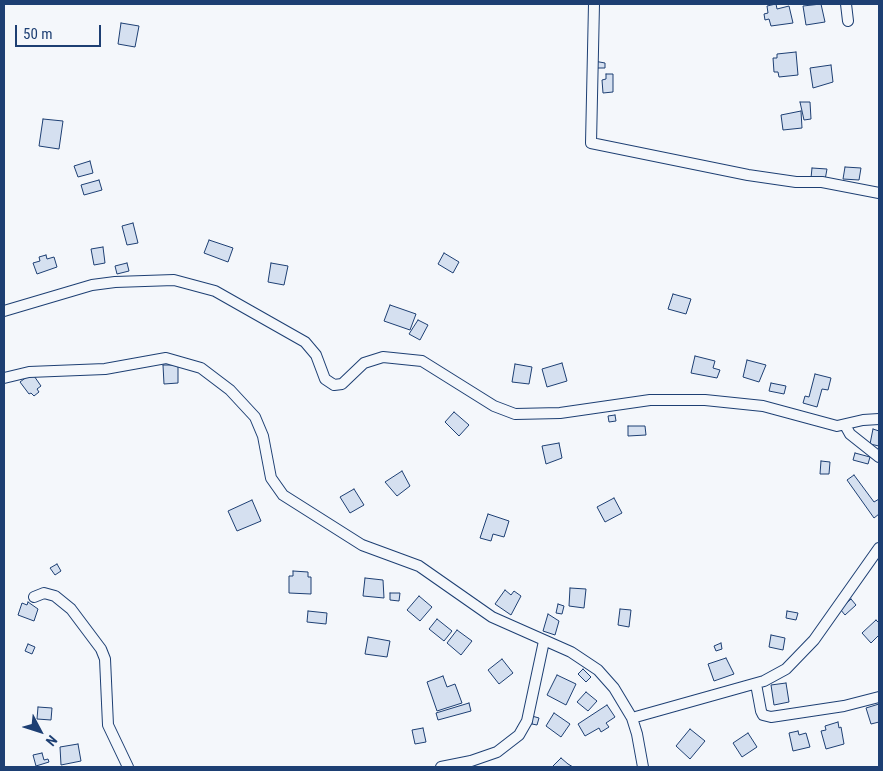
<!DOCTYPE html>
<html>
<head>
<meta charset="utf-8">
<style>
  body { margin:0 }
  #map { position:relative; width:883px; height:771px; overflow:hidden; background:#f4f7fb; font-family:"Roboto Condensed",sans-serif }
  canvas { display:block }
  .frame { position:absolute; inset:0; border:5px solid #1d3f73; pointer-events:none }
  .north { position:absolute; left:15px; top:706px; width:50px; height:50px; -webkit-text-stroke:4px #f4f7fb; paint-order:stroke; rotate:130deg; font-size:14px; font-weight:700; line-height:20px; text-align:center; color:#1d3f73 }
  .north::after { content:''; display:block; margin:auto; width:18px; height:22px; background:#1d3f73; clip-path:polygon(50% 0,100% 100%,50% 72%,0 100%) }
  .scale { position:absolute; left:15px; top:25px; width:86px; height:22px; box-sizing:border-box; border:2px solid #1d3f73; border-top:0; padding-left:6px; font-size:15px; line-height:18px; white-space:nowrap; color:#1d3f73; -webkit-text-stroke:4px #f4f7fb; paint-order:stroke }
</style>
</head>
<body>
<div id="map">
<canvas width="883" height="771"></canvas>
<div class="frame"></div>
<div class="north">N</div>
<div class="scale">50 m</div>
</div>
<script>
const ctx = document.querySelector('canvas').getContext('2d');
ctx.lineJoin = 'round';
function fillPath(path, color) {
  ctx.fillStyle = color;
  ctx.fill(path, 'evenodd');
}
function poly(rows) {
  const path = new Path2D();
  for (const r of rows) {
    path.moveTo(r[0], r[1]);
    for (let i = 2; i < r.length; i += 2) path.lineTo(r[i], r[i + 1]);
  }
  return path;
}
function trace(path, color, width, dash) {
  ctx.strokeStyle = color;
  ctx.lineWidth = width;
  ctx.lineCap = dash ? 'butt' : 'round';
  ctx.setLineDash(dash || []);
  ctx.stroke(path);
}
const building = poly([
  [776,4,777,9,789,6,793,23,771,26,769,19,765,20,764,14,768,13,767,6,776,4],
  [821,4,825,22,806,25,803,6,821,4],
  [121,23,139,26,135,47,118,44,121,23],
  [796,52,798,75,779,77,778,72,774,72,773,58,777,58,777,54,796,52],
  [594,61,605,63,605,68,594,68,594,61],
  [831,65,833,82,813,88,810,68,831,65],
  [606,74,613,74,613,92,603,93,602,80,606,79,606,74],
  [800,102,810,102,811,119,804,120,800,102],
  [801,111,802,128,783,130,781,115,801,111],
  [43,119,63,121,59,149,39,146,43,119],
  [90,161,93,173,78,177,74,166,90,161],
  [845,167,861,168,859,180,843,179,845,167],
  [812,168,827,169,825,180,811,178,812,168],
  [99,180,102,190,84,195,81,185,99,180],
  [133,223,138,243,127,245,122,226,133,223],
  [209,240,233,248,228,262,204,253,209,240],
  [103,247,105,263,94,265,91,249,103,247],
  [444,253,459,262,453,273,438,264,444,253],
  [46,255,47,259,54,257,57,267,37,274,33,263,40,261,39,257,46,255],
  [127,263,129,271,117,274,115,266,127,263],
  [271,263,288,266,284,285,268,282,271,263],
  [673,294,691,299,686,314,668,309,673,294],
  [390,305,416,314,410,330,384,321,390,305],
  [418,320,428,325,420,340,409,334,418,320],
  [695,356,715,361,713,368,720,370,717,378,691,373,695,356],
  [747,360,766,365,759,382,743,377,747,360],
  [562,363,567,381,547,387,542,369,562,363],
  [515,364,532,367,529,384,512,382,515,364],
  [163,365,178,365,178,383,164,384,163,365],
  [32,373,41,386,37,389,39,392,34,396,31,393,29,394,20,382,32,373],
  [815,374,831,378,828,390,822,389,817,407,803,403,805,396,809,397,815,374],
  [771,383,786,386,784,394,769,391,771,383],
  [454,412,469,425,459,436,445,422,454,412],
  [615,415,616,421,609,422,608,416,615,415],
  [628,426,645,426,646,435,628,436,628,426],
  [873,429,879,431,879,446,870,444,873,429],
  [559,443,562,458,546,464,542,446,559,443],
  [855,453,870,457,868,464,853,460,855,453],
  [821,461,830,462,829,474,820,474,821,461],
  [402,471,410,486,397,496,385,482,402,471],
  [854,475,874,502,879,499,879,514,874,518,847,480,854,475],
  [354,489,364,505,350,513,340,497,354,489],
  [614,498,622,513,605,522,597,507,614,498],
  [252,500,261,521,237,531,228,511,252,500],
  [488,514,509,521,504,537,493,534,491,541,480,538,488,514],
  [57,564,61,571,55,575,50,568,57,564],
  [293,571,308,572,308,577,311,577,311,594,289,593,289,576,293,576,293,571],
  [365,578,383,580,384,598,363,596,365,578],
  [570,588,586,589,584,608,569,606,570,588],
  [505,590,511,595,514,591,521,596,511,615,495,604,505,590],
  [390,593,400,593,399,601,390,600,390,593],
  [419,596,432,607,420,621,407,610,419,596],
  [851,599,856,605,845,615,840,609,851,599],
  [28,602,38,609,34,621,18,615,22,603,27,605,28,602],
  [558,604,564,606,562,614,556,613,558,604],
  [620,609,631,610,629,627,618,625,620,609],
  [308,611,327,613,326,624,307,622,308,611],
  [787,611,798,613,796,620,786,618,787,611],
  [548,614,559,621,555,635,543,631,548,614],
  [437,619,452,631,444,641,429,629,437,619],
  [876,620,879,623,879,635,871,643,862,633,876,620],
  [457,630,472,641,461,655,447,643,457,630],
  [771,635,785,638,783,650,769,647,771,635],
  [368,637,390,641,387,657,365,654,368,637],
  [721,643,722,649,716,651,714,646,721,643],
  [28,644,35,647,32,654,25,651,28,644],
  [726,658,734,674,714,681,708,664,726,658],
  [502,659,513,673,499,684,488,670,502,659],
  [583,669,591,677,586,682,578,674,583,669],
  [557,675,576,684,566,705,547,695,557,675],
  [443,676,447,687,455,684,462,703,437,711,427,682,443,676],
  [786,683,789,702,774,705,771,685,786,683],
  [586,692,597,701,588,711,577,702,586,692],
  [469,703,471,711,438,720,436,713,469,703],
  [879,704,879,722,871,724,866,708,879,704],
  [607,705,615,717,606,723,609,727,601,732,599,728,585,736,578,724,607,705],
  [38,707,52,708,51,720,37,719,38,707],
  [554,713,570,724,561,737,546,726,554,713],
  [532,716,539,718,537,725,532,724,532,716],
  [838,722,839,728,841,727,844,744,826,749,821,731,826,730,825,726,838,722],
  [423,728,426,742,415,744,412,730,423,728],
  [690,729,705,741,690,759,676,746,690,729],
  [798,731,799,735,806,733,810,747,793,751,789,733,798,731],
  [748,733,757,747,742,757,733,743,748,733],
  [78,744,81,761,61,765,60,747,78,744],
  [42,753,44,760,48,759,49,762,36,766,33,755,42,753],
  [561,758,568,764,573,767,552,767,561,758]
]);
fillPath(building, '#d5e0f0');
trace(building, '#1d3f73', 1);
const minor = poly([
  [594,4,591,143,748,175,796,182,822,182,879,193],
  [846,4,848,21],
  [4,311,92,285,115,282,174,280,215,291,305,342,316,355,325,379,334,385,342,384,364,363,383,357,422,361,494,406,515,414,560,413,650,400,705,400,763,406,837,426,863,420,879,419],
  [4,378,29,372,105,369,166,358,201,368,230,390,255,417,263,436,271,478,283,495,362,545,419,566,492,617,571,652,598,670,614,688,632,718,637,734,643,767],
  [845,425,850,434,879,457],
  [34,597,44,593,55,596,71,609,101,649,105,659,108,725,128,767],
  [756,684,761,711,763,715,771,717,844,706,879,697],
  [632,718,764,681,786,669,814,640,879,548],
  [441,767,471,761,497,752,519,735,527,721,544,641]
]);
trace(minor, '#1d3f73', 12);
trace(minor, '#f4f7fb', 10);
</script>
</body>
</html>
